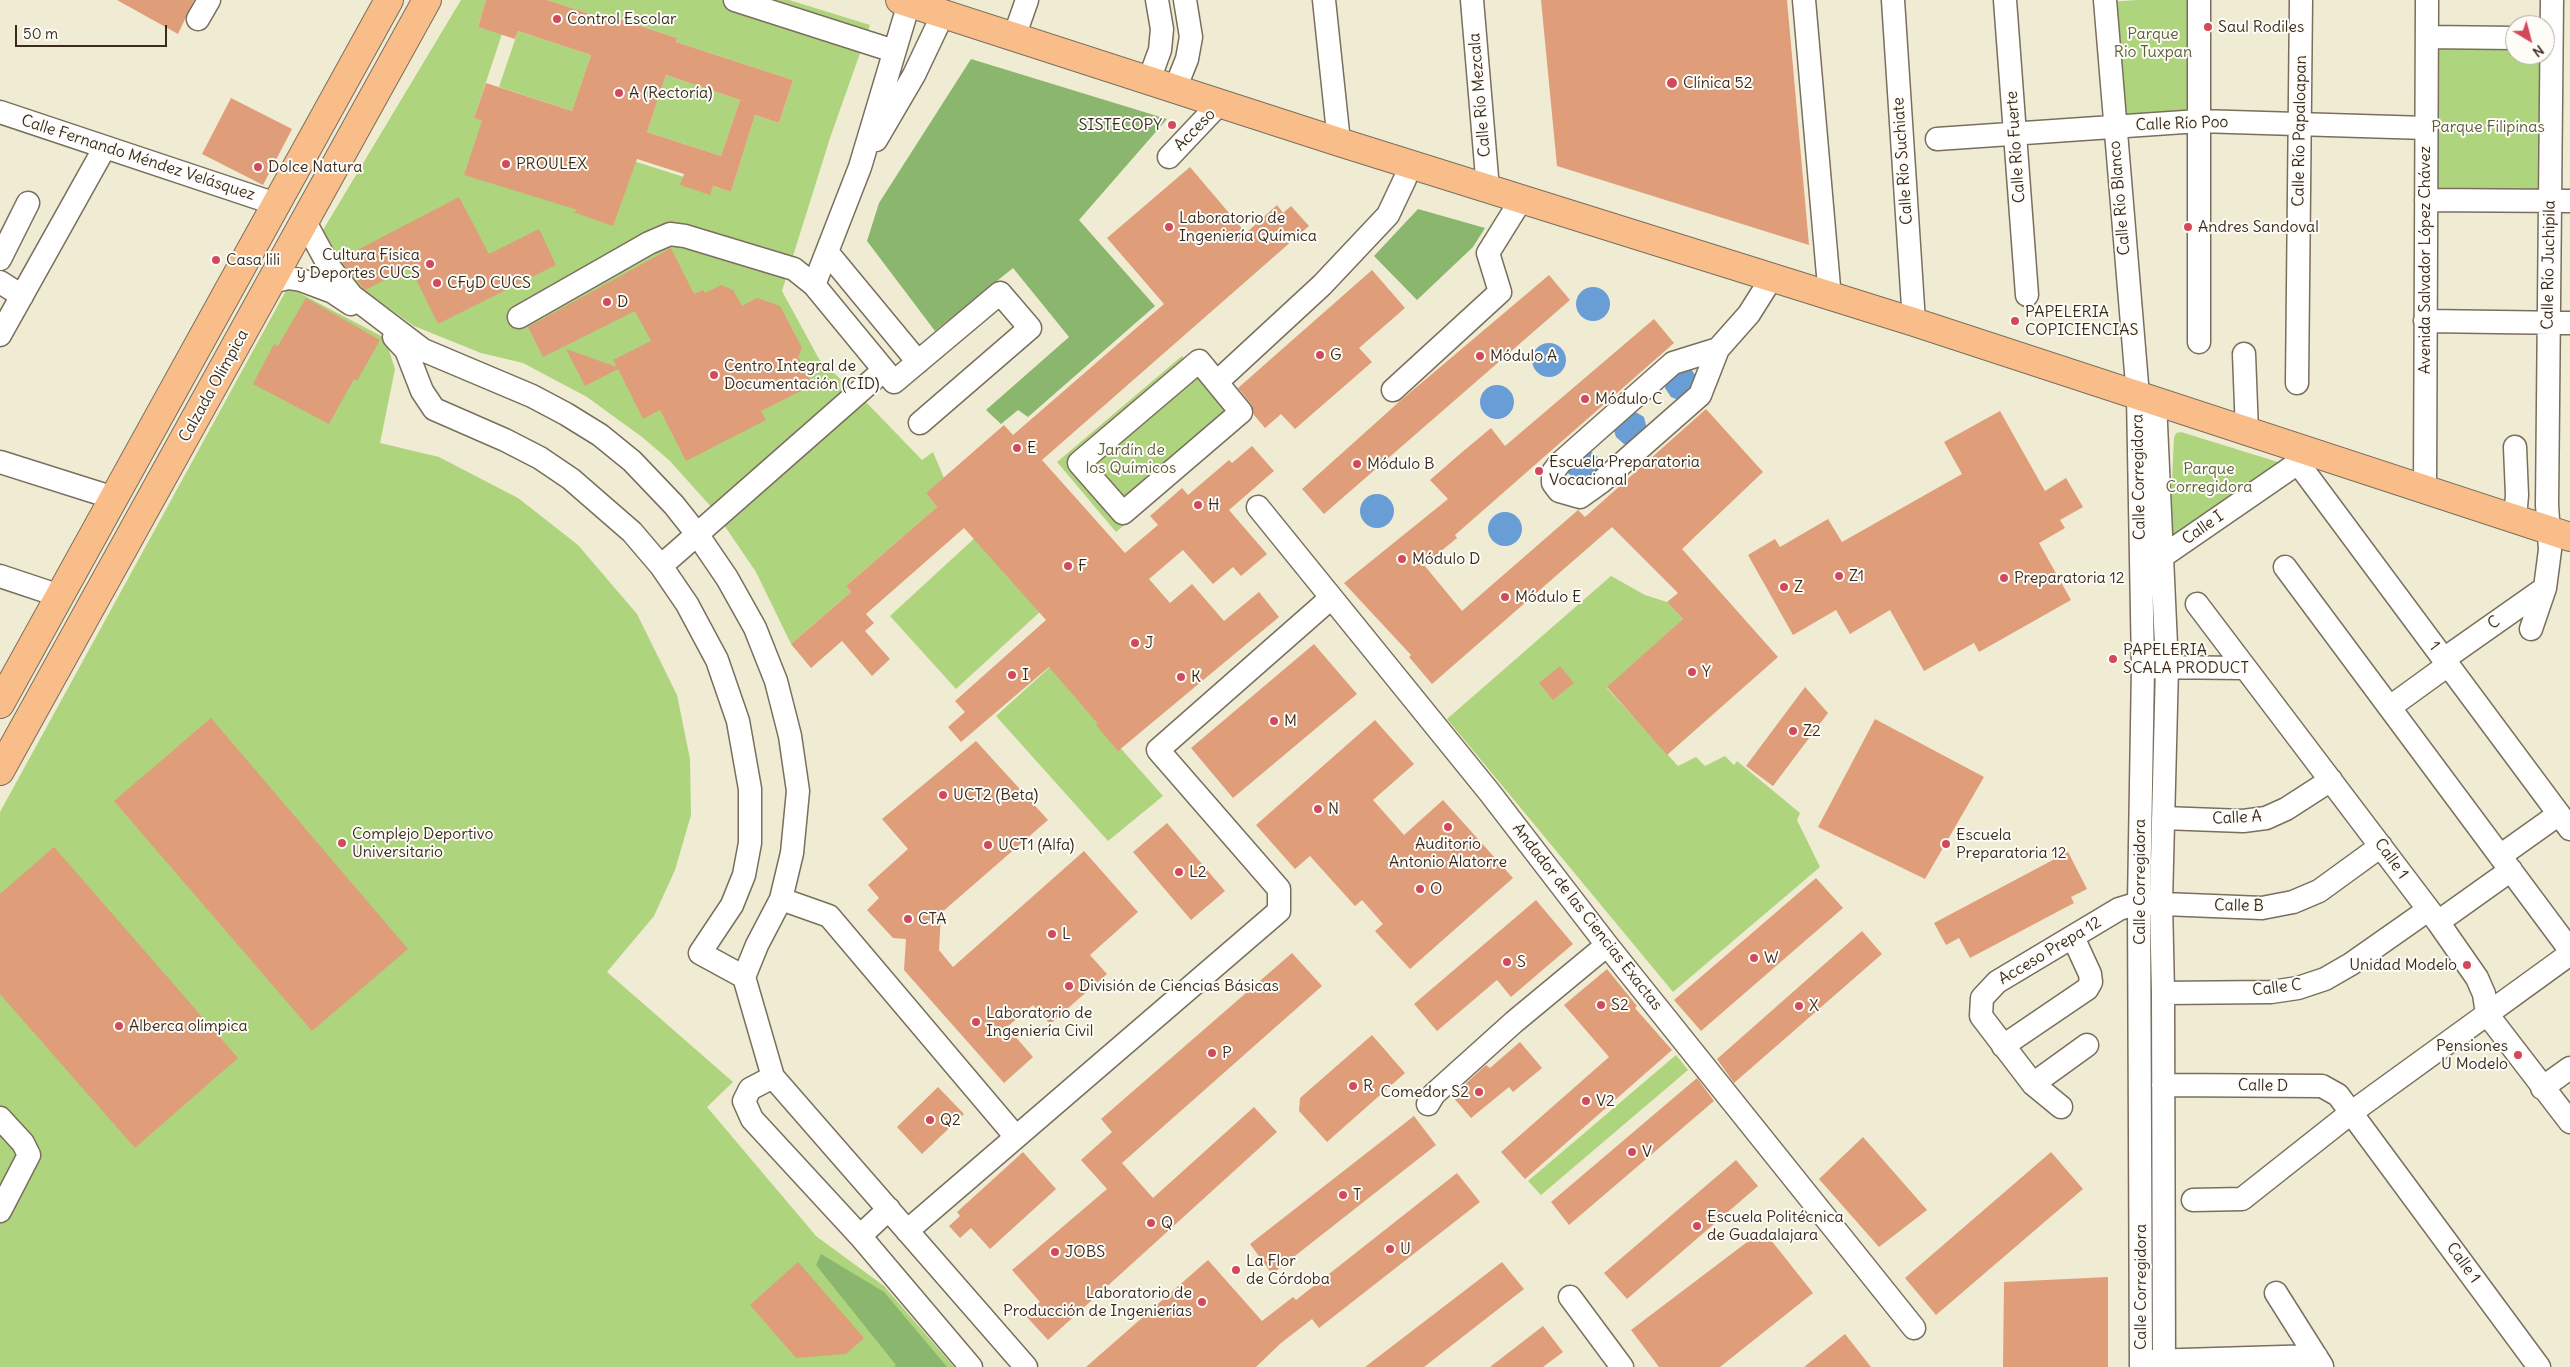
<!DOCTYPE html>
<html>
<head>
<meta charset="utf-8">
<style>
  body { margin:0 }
  #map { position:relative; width:2570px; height:1367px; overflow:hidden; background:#f0ebd3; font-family:Delius,sans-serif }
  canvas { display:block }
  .north { position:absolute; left:2505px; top:15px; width:50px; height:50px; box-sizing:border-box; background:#fdfcf7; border:1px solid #afa8a0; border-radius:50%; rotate:143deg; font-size:14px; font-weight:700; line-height:20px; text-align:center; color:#3b2a1e }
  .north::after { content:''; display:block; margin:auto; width:18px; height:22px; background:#d1495b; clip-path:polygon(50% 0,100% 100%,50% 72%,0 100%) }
  .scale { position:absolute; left:15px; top:25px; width:152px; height:22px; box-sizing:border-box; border:2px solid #3b2a1e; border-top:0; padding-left:6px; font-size:15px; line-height:18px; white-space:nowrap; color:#3b2a1e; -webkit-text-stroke:4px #fdfcf7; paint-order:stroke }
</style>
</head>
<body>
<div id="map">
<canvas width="2570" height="1367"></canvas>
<div class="north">N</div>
<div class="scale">50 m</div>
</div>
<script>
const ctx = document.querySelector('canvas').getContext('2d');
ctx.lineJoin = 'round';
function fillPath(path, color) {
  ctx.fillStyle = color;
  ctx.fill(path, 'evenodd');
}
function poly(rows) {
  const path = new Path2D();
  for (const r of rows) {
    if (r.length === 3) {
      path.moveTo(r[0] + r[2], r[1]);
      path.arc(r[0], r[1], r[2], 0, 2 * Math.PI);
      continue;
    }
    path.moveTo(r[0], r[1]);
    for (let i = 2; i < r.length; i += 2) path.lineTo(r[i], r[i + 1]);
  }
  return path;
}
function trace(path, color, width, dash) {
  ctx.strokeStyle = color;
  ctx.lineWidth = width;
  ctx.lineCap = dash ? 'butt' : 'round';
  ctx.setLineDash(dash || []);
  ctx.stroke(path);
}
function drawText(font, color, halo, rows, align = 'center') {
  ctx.font = font + ' Delius,sans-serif';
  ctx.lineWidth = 4;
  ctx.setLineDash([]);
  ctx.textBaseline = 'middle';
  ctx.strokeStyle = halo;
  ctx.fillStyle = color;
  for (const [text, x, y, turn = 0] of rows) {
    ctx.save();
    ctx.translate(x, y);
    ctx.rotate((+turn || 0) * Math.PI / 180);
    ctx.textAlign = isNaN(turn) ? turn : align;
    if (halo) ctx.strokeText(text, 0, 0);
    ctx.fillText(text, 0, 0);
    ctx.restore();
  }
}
fillPath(poly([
  [461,0,486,0,478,27,502,34,474,118,520,133,621,157,731,192,755,115,779,123,793,80,676,42,677,38,611,16,609,20,547,0,789,0,870,25,830,138,782,291,819,359,851,389,713,509,670,461,642,437,587,397,523,363,481,353,414,326,353,283,323,230],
  [2138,0,2193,0,2192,113,2119,121,2109,2],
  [518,31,591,55,572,111,499,87],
  [2427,37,2515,38,2515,55,2545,55,2550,201,2426,200],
  [666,75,740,100,721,156,647,132],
  [288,287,385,338,395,369,380,443,439,457,518,498,578,545,637,614,677,695,690,759,691,815,675,870,654,916,607,972,733,1082,707,1107,816,1236,884,1286,954,1367,0,1367,0,812],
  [1182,356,1242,427,1116,532,1057,462],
  [863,399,922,460,933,452,944,478,926,493,937,507,846,586,851,592,791,644,756,572,720,519],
  [2181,432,2281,463,2169,545,2174,438,2176,433],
  [978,535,1042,610,956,689,890,616],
  [1611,576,1645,595,1667,602,1683,619,1607,688,1678,766,1696,757,1705,766,1725,756,1734,765,1737,761,1800,813,1797,820,1820,867,1673,992,1447,719],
  [1071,648,1069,690,1163,796,1108,841,996,716],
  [1676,1055,1688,1070,1541,1195,1528,1181]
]), '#aed47e');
fillPath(poly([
  [971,59,1167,119,1079,220,1155,306,1028,417,1018,410,1001,424,986,410,1069,337,1013,268,935,331,867,241,879,203],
  [1418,209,1485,228,1473,247,1417,300,1374,256],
  [821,1254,884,1292,947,1367,894,1367,896,1365,816,1265]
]), '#8ab66d');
fillPath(poly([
  [1593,304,17],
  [1549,360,17],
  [1691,369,1698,379,1699,385,1681,401,1671,397,1665,388,1666,377],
  [1497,402,17],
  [1634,411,1644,417,1647,429,1629,445,1624,444,1616,437,1613,427],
  [1587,449,1597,456,1599,461,1599,473,1582,484,1577,482,1566,471],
  [1377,511,17],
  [1505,529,17]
]), '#699dd5');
fillPath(poly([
  [117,0,194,0,178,34],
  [486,0,547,0,609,20,610,16,677,38,676,42,793,80,779,123,755,115,731,192,713,186,710,195,680,185,684,174,637,159,613,226,573,212,578,210,464,175,482,121,474,118,486,83,572,111,591,55,518,31,515,39,478,27],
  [666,75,740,100,721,156,647,132],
  [1541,0,1787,0,1809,245,1557,166],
  [231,98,292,129,263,185,202,154],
  [1190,167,1246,233,1277,205,1283,213,1291,206,1309,226,1042,460,1125,553,1158,525,1150,516,1182,488,1188,495,1229,460,1232,463,1252,446,1274,471,1229,510,1267,554,1241,576,1233,567,1213,584,1183,550,1149,579,1170,603,1192,584,1224,621,1259,592,1279,617,1118,751,1096,725,1098,724,1049,667,961,742,948,727,965,712,955,701,1046,620,964,528,866,614,874,623,865,631,890,659,872,676,842,641,811,668,791,644,851,592,846,586,937,507,926,493,1004,425,1013,435,1164,304,1107,238],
  [459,197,489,254,539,229,556,265,438,324,410,267,365,290,341,261,340,259],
  [671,248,694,294,703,290,705,293,721,285,733,290,742,306,757,298,780,306,802,348,798,357,813,385,761,411,766,420,686,461,660,410,643,419,618,369,585,386,566,349,617,367,613,360,651,341,635,311,543,357,528,327],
  [1372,270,1405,308,1359,348,1372,362,1295,429,1281,414,1265,428,1254,415,1251,404,1238,388],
  [1549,275,1570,300,1324,514,1302,489,1400,401],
  [306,298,380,340,357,381,354,379,329,424,253,384,274,344,278,346],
  [1654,319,1674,343,1455,535,1457,538,1424,565,1462,611,1578,510,1585,517,1706,409,1763,472,1682,549,1778,657,1667,755,1607,687,1683,619,1667,602,1678,593,1612,527,1432,684,1409,657,1411,655,1344,583,1448,499,1430,480,1461,453,1491,428,1505,446],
  [2000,411,2045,491,2066,478,2083,507,2060,520,2065,528,2039,543,2071,600,1979,652,1974,643,1924,671,1890,610,1850,634,1836,610,1793,635,1748,555,1775,539,1780,547,1828,519,1842,542,1962,474,1944,442],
  [1314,644,1357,694,1233,798,1191,748],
  [1560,666,1574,683,1553,700,1539,683],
  [1805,687,1828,713,1773,786,1746,766],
  [211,718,408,949,312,1031,114,801],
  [1875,719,1984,777,1925,879,1818,827],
  [1375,720,1414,764,1373,800,1404,835,1443,800,1513,878,1410,969,1375,931,1383,924,1362,900,1355,906,1310,856,1295,869,1256,825],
  [976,741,1048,820,941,913,939,950,953,967,1084,851,1138,912,1090,955,1107,974,1050,1024,1033,1005,1007,1027,1033,1057,1004,1083,904,970,906,939,893,938,867,910,879,898,868,885,908,849,882,819],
  [1167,823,1225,891,1191,920,1133,852],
  [54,847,238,1058,135,1148,0,994,0,894],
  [2068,852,2087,889,2071,897,2074,903,1970,958,1959,938,1946,945,1934,923],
  [1816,878,1843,908,1701,1031,1674,1000],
  [1536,900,1573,944,1511,997,1497,980,1437,1031,1414,1004],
  [1862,931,1882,954,1734,1083,1717,1059],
  [1292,953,1322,986,1122,1163,1153,1198,1254,1107,1277,1132,1048,1340,1025,1315,1040,1302,1012,1270,1107,1189,1081,1160,1112,1132,1101,1119],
  [1607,969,1637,1006,1635,1008,1672,1050,1525,1179,1501,1152,1609,1057,1564,1005],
  [1372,1035,1405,1073,1327,1142,1299,1111,1300,1098],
  [1520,1042,1542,1068,1513,1092,1509,1087,1471,1118,1452,1096,1486,1065,1490,1068],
  [1697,1078,1714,1101,1569,1225,1551,1202],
  [938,1087,964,1114,922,1154,897,1127],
  [1414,1116,1436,1145,1272,1274,1250,1244],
  [1863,1137,1927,1210,1879,1247,1819,1179],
  [1023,1152,1056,1189,990,1249,971,1228,960,1238,949,1226,960,1216,957,1212],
  [2051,1152,2083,1189,1936,1315,1905,1278],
  [1736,1160,1758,1186,1627,1299,1604,1273],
  [1457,1173,1480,1202,1319,1328,1312,1319,1281,1343,1256,1367,1086,1367,1208,1260,1262,1321,1293,1297,1296,1300],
  [1763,1230,1813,1293,1720,1367,1659,1367,1631,1330],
  [798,1262,864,1338,846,1354,796,1358,750,1305],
  [1502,1262,1524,1289,1424,1367,1365,1367],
  [2108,1277,2108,1367,2003,1367,2004,1282],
  [1543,1326,1563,1352,1543,1367,1490,1367],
  [1845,1334,1871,1367,1804,1367]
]), '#df9e79');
const minor = poly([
  [735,0,894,51],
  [1324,0,1339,142],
  [1472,0,1488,189],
  [1804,0,1830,298],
  [1893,0,1914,322],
  [2005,0,2027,295],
  [2105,0,2138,396,2143,667,2139,903,2141,1367],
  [198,19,209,0],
  [1014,37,1027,0],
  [2427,37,2515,38],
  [1149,80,1160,50,1162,29,1157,0],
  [1175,89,1187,59,1191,37,1185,0],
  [0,112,276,204],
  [1937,139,2199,121,2426,128],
  [876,140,914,75,943,14],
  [1169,157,1220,103],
  [2426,200,2570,201],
  [305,222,330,268,352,296,423,350,532,396,566,414,600,435,632,461,674,505,697,534,727,578,755,628,776,681,790,736,798,791,792,853,781,899,757,945,744,977,773,1077],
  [827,252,918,362],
  [0,259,28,203],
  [0,282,22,296],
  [271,282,288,278,301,280,333,292,351,304],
  [814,285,860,167,909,3],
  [519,317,649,243,670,234,685,236,794,269,814,285,894,382,1000,293,1030,328,920,423],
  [2425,321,2570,323],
  [0,335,105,147],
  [394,337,406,350,422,391,434,409,505,440,540,458,571,479,632,532,661,566,687,604,717,660,738,721,750,789,750,843,744,875,732,905,700,953,744,977],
  [2199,342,2199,0],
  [1718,349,1673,363,1560,463,1553,472,1553,483,1559,491,1580,497,1601,482,1700,395,1718,349,1749,314,1771,279],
  [2244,354,2247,432],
  [1199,361,1241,412,1123,513,1079,463,1199,361],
  [1217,382,1322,285,1388,215,1405,179,1409,164],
  [2297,383,2301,0],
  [1393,390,1500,292,1488,253,1521,200],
  [2155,402,2167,667,2161,902,2163,993,2164,1367],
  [2515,447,2517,495,2515,519],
  [0,462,114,498],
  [2298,463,2570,829],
  [2425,490,2427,0],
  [1258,507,1490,793,1607,945,1914,1328],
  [2153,558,2163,556,2311,454],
  [661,566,884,370],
  [2285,567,2570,950],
  [0,576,60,596],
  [2197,604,2438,922,2477,978,2484,994,2487,1014,2570,1122],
  [2531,629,2545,588,2550,550,2547,505,2552,0],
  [2444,659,2545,588],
  [2153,667,2244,668],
  [2390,707,2448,665],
  [2163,818,2243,821,2266,818,2286,809,2331,780],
  [2500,856,2559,814],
  [781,899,829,916,1016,1137],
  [2438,922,2511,870],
  [2163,993,2271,992,2298,988,2325,979,2351,964,2428,910],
  [2003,1046,2087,989,2091,982,2090,974,2073,937],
  [2033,1084,2087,1045],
  [2163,1085,2322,1086,2338,1095,2539,1367],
  [2542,1088,2570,1068],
  [1428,1104,1434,1094,1514,1022,1607,945],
  [2061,1107,2033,1084,1981,1016,1982,998,1997,982,2119,909,2139,903,2262,908,2293,902,2319,891,2381,846],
  [0,1118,23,1143,29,1155,0,1211],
  [2193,1200,2242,1199,2352,1112,2570,954],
  [907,1231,1279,911,1279,889,1158,750,1331,598],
  [860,1236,889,1209],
  [2276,1293,2322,1366],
  [1570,1297,1622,1367],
  [2149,1361,2316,1356],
  [971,1367,860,1236,752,1119,744,1101,750,1089,773,1077,1026,1367]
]);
const major = poly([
  [900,0,1339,142,1914,322,2570,537],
  [0,704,389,0],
  [0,771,427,0]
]);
trace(minor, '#7a6e5d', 25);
trace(major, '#7a6e5d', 30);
trace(minor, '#fff', 22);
trace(major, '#f8bd88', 28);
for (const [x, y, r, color] of [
  [557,19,5,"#d1495b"],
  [2208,27,5,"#d1495b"],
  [1672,83,6,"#d1495b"],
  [619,93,5,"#d1495b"],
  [1172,125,5,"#d1495b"],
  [506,164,5,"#d1495b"],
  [258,167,5,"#d1495b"],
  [1169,227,5,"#d1495b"],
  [2188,227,5,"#d1495b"],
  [216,260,5,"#d1495b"],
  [430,264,5,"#d1495b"],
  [437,283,5,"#d1495b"],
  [607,302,5,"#d1495b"],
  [2015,321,5,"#d1495b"],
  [1320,355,5,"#d1495b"],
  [1480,356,5,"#d1495b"],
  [714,375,5,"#d1495b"],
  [1585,399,5,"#d1495b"],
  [1017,448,5,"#d1495b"],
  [1357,464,5,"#d1495b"],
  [1539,471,5,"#d1495b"],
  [1198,505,5,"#d1495b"],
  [1402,559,5,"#d1495b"],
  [1068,566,5,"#d1495b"],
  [1839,576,5,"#d1495b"],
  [2004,578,5,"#d1495b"],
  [1784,587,5,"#d1495b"],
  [1505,597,5,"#d1495b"],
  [1135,643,5,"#d1495b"],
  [2113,659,5,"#d1495b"],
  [1692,672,5,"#d1495b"],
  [1012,675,5,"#d1495b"],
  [1181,677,5,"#d1495b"],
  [1274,721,5,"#d1495b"],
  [1793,731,5,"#d1495b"],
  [943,795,5,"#d1495b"],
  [1318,809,5,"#d1495b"],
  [1448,827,5,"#d1495b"],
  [342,843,5,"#d1495b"],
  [1946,844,5,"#d1495b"],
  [988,845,5,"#d1495b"],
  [1179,872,5,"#d1495b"],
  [1420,889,5,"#d1495b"],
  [908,919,5,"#d1495b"],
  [1052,934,5,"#d1495b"],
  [1754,958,5,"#d1495b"],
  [1507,962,5,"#d1495b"],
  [2467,965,5,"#d1495b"],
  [1069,986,5,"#d1495b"],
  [1601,1005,5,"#d1495b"],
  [1799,1006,5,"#d1495b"],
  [976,1022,5,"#d1495b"],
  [119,1026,5,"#d1495b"],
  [1212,1053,5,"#d1495b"],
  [2518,1055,5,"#d1495b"],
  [1353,1086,5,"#d1495b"],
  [1479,1092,5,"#d1495b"],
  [1586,1101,5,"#d1495b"],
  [930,1120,5,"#d1495b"],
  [1632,1152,5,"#d1495b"],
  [1343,1195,5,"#d1495b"],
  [1151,1223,5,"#d1495b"],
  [1697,1226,5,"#d1495b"],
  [1390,1249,5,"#d1495b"],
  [1055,1252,5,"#d1495b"],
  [1236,1270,5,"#d1495b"],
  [1202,1302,5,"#d1495b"]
]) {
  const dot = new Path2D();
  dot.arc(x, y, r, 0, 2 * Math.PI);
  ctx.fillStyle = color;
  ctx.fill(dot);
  trace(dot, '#fdfcf7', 2);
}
drawText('16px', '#3b2a1e', '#fdfcf7', [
  ["Control Escolar",567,19],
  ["Saul Rodiles",2218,27],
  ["Clínica 52",1683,83],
  ["A (Rectoría)",629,93],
  ["SISTECOPY",1162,125,"right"],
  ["PROULEX",516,164],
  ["Dolce Natura",268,167],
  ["Laboratorio de",1179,218],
  ["Ingeniería Química",1179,236],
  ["Andres Sandoval",2198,227],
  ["Cultura Física",420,255,"right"],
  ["y Deportes CUCS",420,273,"right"],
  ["Casa lili",226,260],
  ["CFyD CUCS",447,283],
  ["D",617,302],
  ["PAPELERIA",2025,312],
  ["COPICIENCIAS",2025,330],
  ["G",1330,355],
  ["Módulo A",1490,356],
  ["Centro Integral de",724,366],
  ["Documentación (CID)",724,384],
  ["Módulo C",1595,399],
  ["E",1027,448],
  ["Escuela Preparatoria",1549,462],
  ["Vocacional",1549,480],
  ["Módulo B",1367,464],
  ["H",1208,505],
  ["Módulo D",1412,559],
  ["F",1078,566],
  ["Z1",1849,576],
  ["Preparatoria 12",2014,578],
  ["Z",1794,587],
  ["Módulo E",1515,597],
  ["J",1145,643],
  ["PAPELERIA",2123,650],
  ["SCALA PRODUCT",2123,668],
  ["Y",1702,672],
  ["I",1022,675],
  ["K",1191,677],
  ["M",1284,721],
  ["Z2",1803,731],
  ["UCT2 (Beta)",953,795],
  ["N",1328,809],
  ["Complejo Deportivo",352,834],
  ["Universitario",352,852],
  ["Escuela",1956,835],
  ["Preparatoria 12",1956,853],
  ["Auditorio",1448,844,"center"],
  ["Antonio Alatorre",1448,862,"center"],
  ["UCT1 (Alfa)",998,845],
  ["L2",1189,872],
  ["O",1430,889],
  ["CTA",918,919],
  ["L",1062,934],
  ["W",1764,958],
  ["S",1517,962],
  ["Unidad Modelo",2457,965,"right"],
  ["División de Ciencias Básicas",1079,986],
  ["S2",1611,1005],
  ["X",1809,1006],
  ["Laboratorio de",986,1013],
  ["Ingeniería Civil",986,1031],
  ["Alberca olímpica",129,1026],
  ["Pensiones",2508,1046,"right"],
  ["U Modelo",2508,1064,"right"],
  ["P",1222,1053],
  ["R",1363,1086],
  ["Comedor S2",1469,1092,"right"],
  ["V2",1596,1101],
  ["Q2",940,1120],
  ["V",1642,1152],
  ["T",1353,1195],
  ["Escuela Politécnica",1707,1217],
  ["de Guadalajara",1707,1235],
  ["Q",1161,1223],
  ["U",1400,1249],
  ["JOBS",1065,1252],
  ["La Flor",1246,1261],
  ["de Córdoba",1246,1279],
  ["Laboratorio de",1192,1293,"right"],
  ["Producción de Ingenierías",1192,1311,"right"]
], 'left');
drawText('16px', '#5e5d3b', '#fdfcf7', [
  ["Parque",2153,34],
  ["Rio Tuxpan",2153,52],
  ["Parque Filipinas",2488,127],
  ["Jardín de",1131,450],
  ["los Químicos",1131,468],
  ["Parque",2209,469],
  ["Corregidora",2209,487]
]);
drawText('16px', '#3b2a1e', '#fdfcf7', [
  ["Calle Río Mezcala",1480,95,-95],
  ["Calle Río Poo",2182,124,-2],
  ["Acceso",1195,130,-46],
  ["Calle Río Papaloapan",2300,131,-89],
  ["Calle Río Fuerte",2016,147,-94],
  ["Calle Fernando Méndez Velásquez",138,158,18],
  ["Calle Río Suchiate",1903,161,-94],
  ["Calle Río Blanco",2120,198,-95],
  ["Avenida Salvador López Chávez",2425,260,-90],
  ["Calle Río Juchipila",2549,265,-89],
  ["Calzada Olímpica",214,386,-61],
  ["Calle Corregidora",2139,477,-91],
  ["Calle I",2203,528,-35],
  ["C",2494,623,-35],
  ["1",2434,646,53],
  ["Calle A",2237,818,-3],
  ["Calle 1",2391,859,54],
  ["Calle Corregidora",2140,882,-90],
  ["Calle B",2239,906,1],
  ["Andador de las Ciencias Exactas",1587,917,52],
  ["Acceso Prepa 12",2050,951,-31],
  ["Calle C",2277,988,-7],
  ["Calle D",2263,1086,1],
  ["Calle 1",2463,1263,54],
  ["Calle Corregidora",2141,1287,-90]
]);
</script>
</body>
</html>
